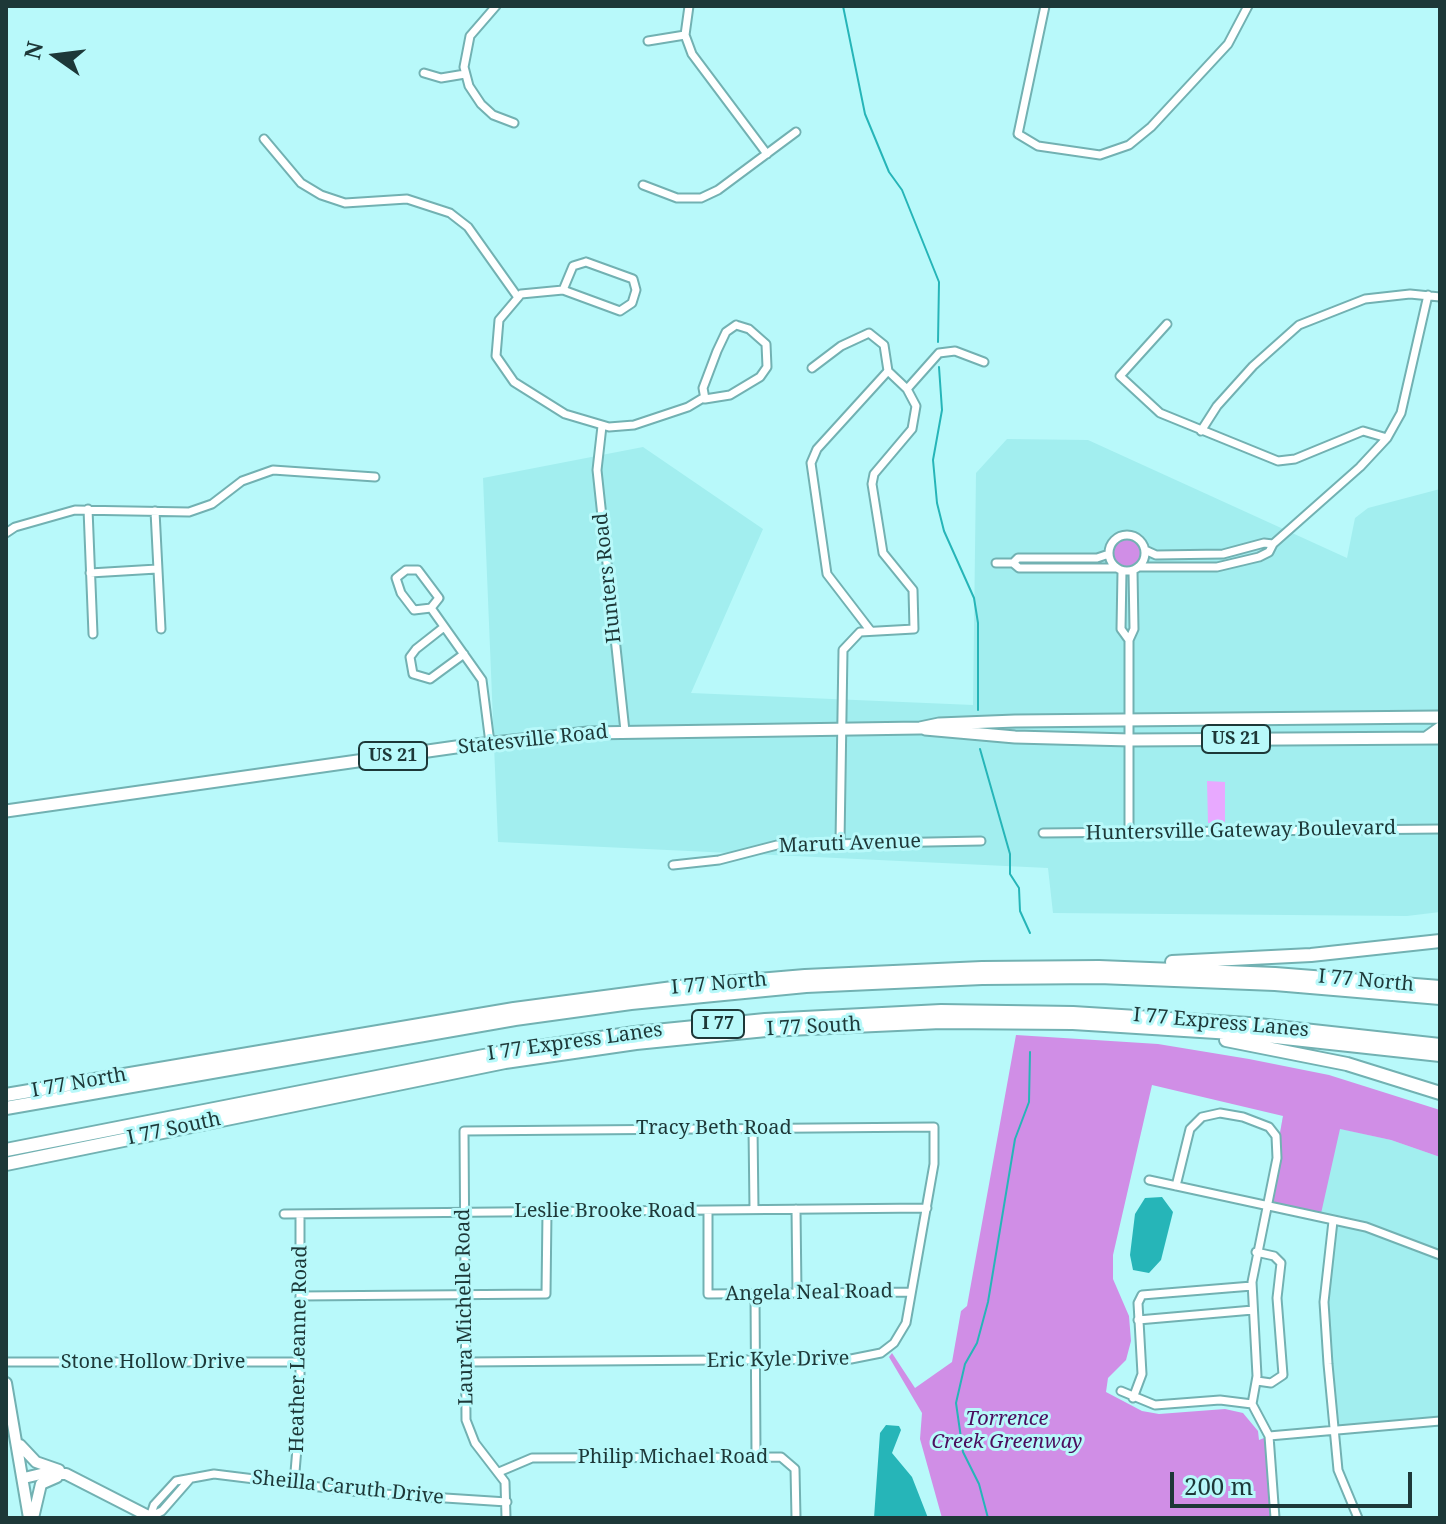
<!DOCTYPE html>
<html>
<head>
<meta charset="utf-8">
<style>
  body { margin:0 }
  #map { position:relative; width:1446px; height:1524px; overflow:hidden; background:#b8f9fa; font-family:"Noto Serif",serif }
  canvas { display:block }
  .frame { position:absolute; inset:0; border:8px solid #1d3838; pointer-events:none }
  .north { position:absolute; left:16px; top:16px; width:80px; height:80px; -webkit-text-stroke:6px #b8f9fa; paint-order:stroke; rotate:284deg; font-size:22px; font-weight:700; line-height:32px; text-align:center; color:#1d3838 }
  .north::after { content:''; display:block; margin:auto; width:28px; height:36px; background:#1d3838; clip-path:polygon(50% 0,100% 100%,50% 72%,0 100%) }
  .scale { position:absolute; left:1170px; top:1472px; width:242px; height:36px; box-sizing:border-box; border:4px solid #1d3838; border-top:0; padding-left:10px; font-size:24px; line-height:28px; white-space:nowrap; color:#1d3838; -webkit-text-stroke:6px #b8f9fa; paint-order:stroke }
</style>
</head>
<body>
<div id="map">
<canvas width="1446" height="1524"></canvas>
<div class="frame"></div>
<div class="north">N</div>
<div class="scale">200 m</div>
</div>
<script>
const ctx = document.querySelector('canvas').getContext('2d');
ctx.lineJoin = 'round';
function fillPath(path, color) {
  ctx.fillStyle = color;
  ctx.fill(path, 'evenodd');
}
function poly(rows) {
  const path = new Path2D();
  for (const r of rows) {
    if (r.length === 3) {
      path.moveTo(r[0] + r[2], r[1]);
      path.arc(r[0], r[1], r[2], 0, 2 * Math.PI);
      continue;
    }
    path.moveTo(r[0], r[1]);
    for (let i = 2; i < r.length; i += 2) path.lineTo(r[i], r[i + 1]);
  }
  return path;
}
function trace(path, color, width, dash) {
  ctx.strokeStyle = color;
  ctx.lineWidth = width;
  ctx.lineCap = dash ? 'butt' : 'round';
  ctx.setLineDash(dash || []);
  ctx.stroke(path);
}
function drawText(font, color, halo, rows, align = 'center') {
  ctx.font = font + ' "Noto Serif",serif';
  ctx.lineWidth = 6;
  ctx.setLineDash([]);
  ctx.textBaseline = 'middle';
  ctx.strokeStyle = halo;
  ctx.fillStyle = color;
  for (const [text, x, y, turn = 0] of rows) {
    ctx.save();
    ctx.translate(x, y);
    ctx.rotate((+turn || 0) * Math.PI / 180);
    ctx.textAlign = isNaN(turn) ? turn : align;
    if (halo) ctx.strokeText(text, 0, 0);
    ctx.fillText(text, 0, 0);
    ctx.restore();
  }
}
fillPath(poly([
  [1007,439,1088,440,1347,558,1355,518,1368,508,1440,489,1440,912,1407,916,1053,913,1048,868,498,842,483,478,643,447,763,529,691,693,973,705,976,473],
  [1283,1116,1391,1140,1440,1157,1440,1422,1334,1431,1325,1329,1333,1221,1267,1206]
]), '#a2eeef');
fillPath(poly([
  [1207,781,1225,782,1225,822,1208,823]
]), '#e8a9ff');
fillPath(poly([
  [1127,553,18],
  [1016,1035,1158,1044,1249,1059,1329,1075,1440,1110,1440,1157,1391,1140,1340,1129,1320,1218,1267,1206,1283,1116,1152,1085,1113,1255,1113,1279,1129,1316,1131,1341,1126,1360,1108,1378,1106,1392,1142,1411,1159,1414,1225,1409,1243,1413,1258,1431,1259,1440,1269,1436,1275,1518,942,1518,920,1439,922,1413,889,1357,892,1353,915,1388,952,1362,961,1311,967,1306]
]), '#d08ee6');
fillPath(poly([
  [1162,1197,1173,1212,1161,1260,1149,1273,1133,1270,1130,1255,1135,1214,1145,1198],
  [886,1425,899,1426,901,1430,892,1453,912,1477,928,1518,874,1518,880,1433]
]), '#26b5b8');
trace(poly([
  [843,6,865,114,889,172,902,190,939,282,938,342],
  [939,367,942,410,933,460,937,503,944,531,974,598,978,623,978,710],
  [980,749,1010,854,1010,874,1019,888,1020,911,1030,933],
  [988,1518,979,1484,963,1452,956,1403,965,1364,977,1343,988,1302,1015,1139,1029,1102,1030,1052]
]), '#26b5b8', 2);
const street = poly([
  [496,6,470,36,464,67,469,86,481,104,493,115,514,123],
  [689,6,685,35,692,54,767,154],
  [1045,6,1018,134,1038,146,1100,155,1129,145,1151,127,1228,44,1248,6],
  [648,41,685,35],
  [424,73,441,78,465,74],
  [264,139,301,183,321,195,345,203,407,199,450,213,468,227,517,296],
  [643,185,677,198,701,198,718,190,796,132],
  [586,262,633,279,636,290,632,303,620,311,563,290,573,266,586,262],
  [563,290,521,294,499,320,496,356,514,382,565,414,609,427,634,425,688,407,703,398],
  [1167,324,1120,376,1160,413,1278,461,1295,459,1363,431,1387,438],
  [736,325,749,329,766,344,767,367,760,377,730,395,705,399,703,388,717,351,726,332,736,325],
  [812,368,841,346,869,333,884,345,888,371,907,389,916,406,912,429,874,474,872,484,883,553,913,590,914,629,860,632,843,650,840,842],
  [907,389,939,353,955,351,984,362],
  [602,426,597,470,625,731],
  [1201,431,1217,406,1253,366,1299,325,1365,299,1410,294,1440,297],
  [88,509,93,634],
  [155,511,161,629],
  [6,533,15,527,75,510,189,512,212,504,242,481,273,470,375,477],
  [1127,553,18],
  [1145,550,1156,555,1223,554,1264,543,1273,544],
  [1109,554,1097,558,1018,558,1013,563,1019,568,1117,568],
  [996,563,1013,563],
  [1139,567,1217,567,1259,557,1269,552,1273,544,1360,467,1387,438,1401,413,1428,295],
  [1122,571,1121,629,1129,640],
  [90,573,157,569],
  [431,608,414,610,401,593,396,578,406,570,418,570,439,598,431,608,482,680,490,743],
  [444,627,416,649,410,657,413,674,430,679,464,654],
  [870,630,827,574,811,463,817,449,888,371],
  [1129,832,1129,640,1134,629,1133,571],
  [1043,833,1440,829],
  [673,865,719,860,777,845,981,841],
  [753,1128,754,1209],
  [1149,1180,1366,1227,1440,1255],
  [1176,1186,1190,1129,1202,1117,1220,1113,1243,1117,1269,1127,1276,1136,1277,1158,1252,1282,1257,1376,1252,1404],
  [796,1209,797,1293],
  [708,1211,708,1294,911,1292],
  [284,1214,927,1208],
  [1333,1221,1324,1302,1328,1364,1338,1470,1358,1518],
  [1256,1252,1274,1256,1281,1263,1277,1298,1283,1375,1271,1383,1257,1381],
  [755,1293,756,1455],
  [300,1296,546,1294,547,1212],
  [1138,1320,1253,1310],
  [6,1362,300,1362],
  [466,1362,851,1359,881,1353,894,1343,906,1323,934,1164,934,1127,464,1131,466,1420,475,1443,505,1482,506,1518],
  [1121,1391,1155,1405,1220,1400,1252,1404,1269,1436,1275,1518],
  [1133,1398,1142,1374,1138,1303,1142,1295,1252,1286],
  [1269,1436,1440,1421],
  [499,1472,532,1458,781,1457,795,1469,796,1518],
  [294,1484,300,1412,300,1214],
  [150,1517,154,1505,176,1481,214,1474,368,1493,507,1502],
  [150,1517,162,1511,190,1479]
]);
const secondary = poly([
  [6,1383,29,1518],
  [20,1445,36,1462,59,1470],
  [24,1478,45,1473,66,1474,152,1518],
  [33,1518,41,1484,57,1477]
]);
const primary = poly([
  [925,729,1015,737,1130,740,1440,738],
  [1426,738,1440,728],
  [6,811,456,747,588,733,920,728,939,724,1015,721,1440,717]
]);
const highway = poly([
  [1172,962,1311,955,1440,941],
  [1226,1040,1347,1064,1440,1093],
  [6,1095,514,1009,688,986,805,976,982,968,1099,967,1275,974,1440,987],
  [6,1108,515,1019,631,1003,806,986,982,978,1099,977,1275,984,1440,998],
  [6,1150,504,1052,635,1033,765,1020,941,1011,1073,1013,1249,1024,1440,1045],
  [6,1164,505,1062,636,1043,766,1030,941,1022,1073,1023,1248,1034,1440,1055]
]);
trace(street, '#72b1b2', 11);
trace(secondary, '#72b1b2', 14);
trace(primary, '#72b1b2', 15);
trace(highway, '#72b1b2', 16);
trace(street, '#fff', 7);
trace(secondary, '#fff', 10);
trace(primary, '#fff', 11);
trace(highway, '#fff', 12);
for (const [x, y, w] of [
  [1236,739,68],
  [393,756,68],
  [718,1024,52]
]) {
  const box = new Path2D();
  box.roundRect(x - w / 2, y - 14, w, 28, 6);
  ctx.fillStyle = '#b8f9fa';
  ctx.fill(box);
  trace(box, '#1d3838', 2);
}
drawText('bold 18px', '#1d3838', null, [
  ["US 21",1236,739],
  ["US 21",393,756],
  ["I 77",718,1024]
]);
drawText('20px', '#1d3838', '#b8f9fa', [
  ["Hunters Road",608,578,-96],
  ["Statesville Road",533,740,-6],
  ["Huntersville Gateway Boulevard",1241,831,-1],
  ["Maruti Avenue",850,844,-2],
  ["I 77 North",1366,981,5],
  ["I 77 North",719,984,-5],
  ["I 77 Express Lanes",1221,1023,5],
  ["I 77 South",814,1027,-3],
  ["I 77 Express Lanes",575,1042,-8],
  ["I 77 North",79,1083,-10],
  ["Tracy Beth Road",714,1128],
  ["I 77 South",174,1129,-12],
  ["Leslie Brooke Road",605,1211],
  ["Angela Neal Road",809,1293,-1],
  ["Laura Michelle Road",465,1307,-91],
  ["Heather Leanne Road",299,1349,-89],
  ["Eric Kyle Drive",778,1360,-1],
  ["Stone Hollow Drive",153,1362],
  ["Philip Michael Road",673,1457],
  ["Sheilla Caruth Drive",348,1488,6]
]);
drawText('italic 20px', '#4c0d5e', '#b8f9fa', [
  ["Torrence",1007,1419],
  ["Creek Greenway",1007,1442]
]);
</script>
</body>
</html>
